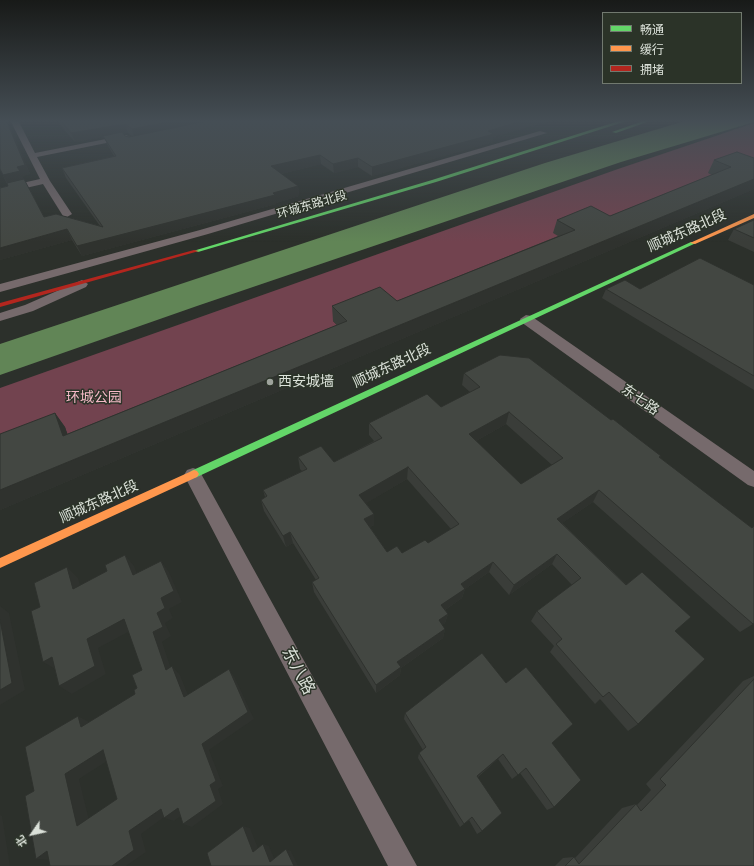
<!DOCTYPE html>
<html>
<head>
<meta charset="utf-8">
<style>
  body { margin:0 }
  #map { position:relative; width:754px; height:866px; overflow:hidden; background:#2c302b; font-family:Figtree,"Noto Sans SC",sans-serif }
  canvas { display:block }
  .legend { position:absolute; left:602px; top:12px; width:140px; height:72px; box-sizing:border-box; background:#2b3328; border:1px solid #71796f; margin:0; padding:5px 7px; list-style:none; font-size:12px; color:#dbe1d9 }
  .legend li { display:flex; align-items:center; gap:8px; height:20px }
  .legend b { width:20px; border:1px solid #71796f }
  .north { position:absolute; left:12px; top:814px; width:40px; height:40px; -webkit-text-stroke:3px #2b3328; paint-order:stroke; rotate:236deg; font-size:11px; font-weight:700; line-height:16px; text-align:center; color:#dbe1d9 }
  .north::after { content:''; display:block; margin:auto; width:14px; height:18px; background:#dbe1d9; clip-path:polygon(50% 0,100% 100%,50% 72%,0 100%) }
</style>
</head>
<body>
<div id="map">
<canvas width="754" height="866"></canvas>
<ul class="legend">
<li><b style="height:5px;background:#63d668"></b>畅通</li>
<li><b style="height:5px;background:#ff974d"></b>缓行</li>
<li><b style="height:5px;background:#b3261e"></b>拥堵</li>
</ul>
<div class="north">北</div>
</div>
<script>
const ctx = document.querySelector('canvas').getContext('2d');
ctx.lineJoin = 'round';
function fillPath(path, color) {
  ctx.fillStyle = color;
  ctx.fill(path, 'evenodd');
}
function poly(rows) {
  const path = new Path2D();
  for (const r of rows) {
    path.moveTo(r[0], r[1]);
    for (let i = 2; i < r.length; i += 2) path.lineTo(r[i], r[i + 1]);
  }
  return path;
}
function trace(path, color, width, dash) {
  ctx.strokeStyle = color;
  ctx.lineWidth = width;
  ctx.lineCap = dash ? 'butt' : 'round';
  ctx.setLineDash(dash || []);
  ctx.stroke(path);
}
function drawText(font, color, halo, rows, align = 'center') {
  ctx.font = font + ' Figtree,"Noto Sans SC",sans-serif';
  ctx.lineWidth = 3;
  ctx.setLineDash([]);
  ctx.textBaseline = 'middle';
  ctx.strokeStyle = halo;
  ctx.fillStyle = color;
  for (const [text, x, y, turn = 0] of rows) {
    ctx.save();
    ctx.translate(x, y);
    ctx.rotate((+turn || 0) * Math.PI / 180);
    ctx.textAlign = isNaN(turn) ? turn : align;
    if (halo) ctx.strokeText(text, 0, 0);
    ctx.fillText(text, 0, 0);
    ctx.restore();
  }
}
fillPath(poly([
  [754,123,754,169,709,173,725,180,396,316,333,321,348,336,73,450,65,428,0,453,0,388,618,169]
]), '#72434f');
fillPath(poly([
  [688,120,754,120,754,122,621,162,197,306,0,375,0,344,545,163]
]), '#618556');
fillPath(poly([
  [10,120,18,120,35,153,126,135,130,137,126,139,37,157,50,181,72,214,67,217,63,216,43,184,0,194,0,188,40,179,10,120],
  [540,131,547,133,208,234,0,292,0,284,200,230,540,131],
  [82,280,88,284,86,287,33,311,0,321,0,313,25,305,82,280],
  [526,315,531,316,754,471,754,487,748,485,521,322,520,319,526,315],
  [193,468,199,470,417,866,388,866,184,475,187,470,193,468]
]), '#766a6c');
fillPath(poly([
  [622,120,630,120,436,182,198,252,193,251,432,180,622,120],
  [646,120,653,120,616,133,612,132,646,120],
  [691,242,696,243,197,477,194,478,191,477,189,474,191,471,691,242]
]), '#63d668');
fillPath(poly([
  [754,214,754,218,695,244,690,243,754,214],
  [194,470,197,471,199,474,197,477,0,568,0,558,194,470]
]), '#ff974d');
fillPath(poly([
  [194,250,199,251,0,307,0,303,194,250]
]), '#b3261e');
fillPath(poly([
  [0,120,6,120,10,128,30,174,22,176,44,217,56,214,100,226,66,178,62,168,114,156,107,144,104,137,75,142,60,125,58,120,553,120,493,137,493,142,372,176,358,167,334,173,321,164,281,174,298,186,299,196,276,203,276,204,82,256,72,240,0,260,0,188,8,186,0,169],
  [123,133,128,133,132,136,129,137,125,136],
  [754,158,754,189,0,510,55,413,65,427,67,434,337,325,333,321,332,306,397,301,558,236,553,233,557,220,610,216,712,175,708,173,714,160],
  [754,220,754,252,728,240,734,229],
  [754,285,754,390,602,298,606,289,640,289],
  [464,373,660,457,753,624,740,632,593,502,562,523,675,631,638,724,628,731,600,699,595,704,550,652,554,646,531,621,537,611,572,585,552,564,509,595,489,572,465,589,462,598,445,610,448,614,445,623,442,625,445,629,443,638,401,668,400,675,376,693,314,592,312,582,316,580,293,543,286,547,264,511,261,500,265,497,263,490,302,471,300,469,298,457,334,462,374,441,369,435,369,423,441,407,470,392,462,385],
  [506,424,552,465,521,484,476,441],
  [407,479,451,529,428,543,402,553,387,552,370,527,374,525,374,514,366,503],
  [754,676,754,866,555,866,563,858,574,857,575,858,622,808,636,804,637,805,651,790,646,784,743,681],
  [405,713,552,743,554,807,547,810,520,773,512,779,498,759,478,777,482,831,477,834,469,820,460,827,418,758,419,753,423,750,404,719]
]), '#3a3d39');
fillPath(poly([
  [6,120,30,174,22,176,25,181,8,185,3,175,17,167],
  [178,120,227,120,134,137,132,129],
  [525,120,553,120,493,137,493,142,372,176,372,167,488,131],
  [125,124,128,133,75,142,71,133],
  [320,155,321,164,272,176,271,166],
  [358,158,358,167,334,173,333,164],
  [754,179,754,189,0,510,0,490],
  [298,186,299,196,276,203,276,204,82,256,77,246],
  [67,229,72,240,0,260,0,248],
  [509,412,506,424,467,446,469,434],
  [55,413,65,427,73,450,63,436],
  [408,467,407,479,360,507,359,495],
  [599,490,593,502,552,530,557,519],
  [374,514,374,525,365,530,364,519],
  [290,532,293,543,286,547,283,536],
  [557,554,552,564,509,595,514,585],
  [125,555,134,566,142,586,133,575],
  [161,561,169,572,182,602,169,609,173,618,165,623,171,636,162,642,174,678,166,670,153,632,157,613,161,598],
  [493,562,489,572,465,589,462,598,439,614,441,605,461,584],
  [67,567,78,578,84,600,73,589],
  [0,606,9,613,25,690,0,705],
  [448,614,445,623,437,629,439,620],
  [124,619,134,629,98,648,106,674,72,694,59,686,87,639],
  [445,629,443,638,401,668,400,675,376,693,376,685,397,662],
  [52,657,57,670,43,662],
  [172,666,180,675,192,705,184,697],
  [229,669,235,678,254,719,209,750,223,786,218,789,223,804,192,827,183,824,210,785,202,744],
  [78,716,91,723,81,727],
  [103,750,115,756,79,779,91,828,77,826,65,774],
  [503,754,498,759,473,780,477,776],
  [178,808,187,811,174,821,164,818],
  [161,809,171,812,141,834,146,852,126,866,112,866,129,831],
  [0,815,2,816,10,866,0,866],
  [243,826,250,828,260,853,253,852],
  [263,844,269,846,276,863,270,862],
  [286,849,291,851,298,866,294,866],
  [47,851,53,860,36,859]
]), '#2f322e');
const building = poly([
  [0,120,6,120,25,165,17,167,20,171,3,175,0,169,0,120],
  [60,120,178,120,132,129,125,124,71,133,60,120],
  [211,120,525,120,488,131,494,134,372,167,358,158,333,164,320,155,271,166,298,186,273,193,275,195,77,246,67,229,0,248,0,188,8,186,7,183,24,179,44,217,56,214,103,227,62,168,116,156,103,136,122,132,125,136,129,137,211,120],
  [737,152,754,158,754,179,0,490,0,434,55,413,63,436,347,321,332,306,380,287,397,301,575,230,557,220,591,206,610,216,731,167,714,160,737,152],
  [754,220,754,238,734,229,754,220],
  [700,258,754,285,754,376,606,289,625,280,640,289,700,258],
  [500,355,529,358,611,420,613,419,627,430,661,456,659,457,752,528,754,526,754,623,753,624,599,490,557,519,626,585,642,572,691,617,675,631,705,659,638,724,609,692,603,697,556,644,562,639,537,611,581,578,557,554,514,585,493,562,461,584,465,589,441,605,448,614,439,620,445,629,397,662,401,667,376,685,312,582,319,578,290,532,283,536,261,500,267,496,263,490,307,469,298,457,321,446,334,462,382,438,369,423,427,394,441,407,480,387,464,373,500,355],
  [509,412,563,458,521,484,469,434,509,412],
  [408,467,459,524,428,543,425,540,402,553,397,546,387,552,364,519,374,514,359,495,408,467],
  [125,555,133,575,161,561,174,591,161,598,165,608,157,613,163,627,153,632,166,670,172,666,184,697,229,669,248,712,202,744,216,781,210,785,216,801,183,824,178,808,164,818,161,809,129,831,134,850,112,866,50,866,47,851,36,859,25,796,34,791,25,747,78,716,81,727,135,694,134,690,137,688,132,675,142,670,124,619,87,639,95,666,59,686,52,657,43,662,31,611,40,607,34,583,67,567,73,589,107,571,105,565,125,555],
  [103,750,117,799,77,826,65,774,103,750],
  [0,620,12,683,0,690,0,620],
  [482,653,506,683,526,667,573,724,552,743,581,780,554,807,526,768,518,775,503,754,477,776,502,813,482,831,472,817,464,824,419,753,426,747,405,713,482,653],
  [754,679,754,866,565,866,574,857,579,864,636,804,641,811,666,785,660,779,754,679],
  [243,826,253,852,263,844,270,862,286,849,294,866,211,866,207,853,243,826]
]);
fillPath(building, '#434742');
trace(building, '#2f322e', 1);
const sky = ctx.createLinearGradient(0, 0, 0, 242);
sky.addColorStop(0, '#181a18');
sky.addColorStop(0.5, '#454e55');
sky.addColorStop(1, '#454e5500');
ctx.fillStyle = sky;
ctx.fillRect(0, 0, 754, 242);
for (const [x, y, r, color] of [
  [270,382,4,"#9ea39c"]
]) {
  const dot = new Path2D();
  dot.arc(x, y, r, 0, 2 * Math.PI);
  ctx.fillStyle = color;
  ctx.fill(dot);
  trace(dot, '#2b3328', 1.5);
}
drawText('12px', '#dbe1d9', '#2b3328', [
  ["环城东路北段",312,205,-16]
]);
drawText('14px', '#dbe1d9', '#2b3328', [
  ["顺城东路北段",687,231,-24],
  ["顺城东路北段",392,366,-25],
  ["东七路",640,400,35],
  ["顺城东路北段",99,502,-24]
]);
drawText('14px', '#dbe1d9', '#2b3328', [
  ["西安城墙",278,382]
], 'left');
drawText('14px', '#f4b9c6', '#2b3328', [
  ["环城公园",94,398]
]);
drawText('17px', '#dbe1d9', '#2b3328', [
  ["东八路",298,671,62]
]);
</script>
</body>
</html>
